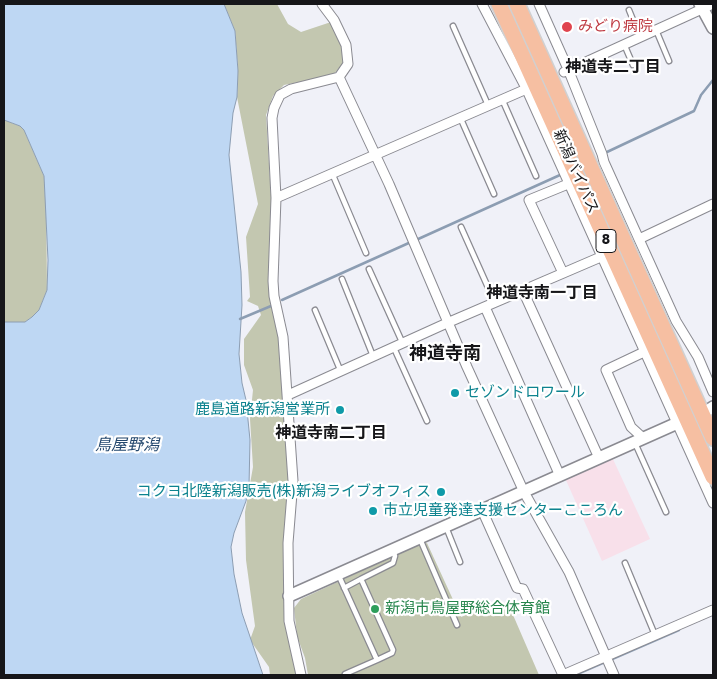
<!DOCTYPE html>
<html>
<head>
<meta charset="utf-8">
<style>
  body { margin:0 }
  #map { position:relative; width:717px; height:679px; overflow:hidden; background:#f0f1f8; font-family:Jost,sans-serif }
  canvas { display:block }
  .frame { position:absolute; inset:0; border:5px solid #161619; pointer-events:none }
</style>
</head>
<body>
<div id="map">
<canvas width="717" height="679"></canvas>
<div class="frame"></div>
</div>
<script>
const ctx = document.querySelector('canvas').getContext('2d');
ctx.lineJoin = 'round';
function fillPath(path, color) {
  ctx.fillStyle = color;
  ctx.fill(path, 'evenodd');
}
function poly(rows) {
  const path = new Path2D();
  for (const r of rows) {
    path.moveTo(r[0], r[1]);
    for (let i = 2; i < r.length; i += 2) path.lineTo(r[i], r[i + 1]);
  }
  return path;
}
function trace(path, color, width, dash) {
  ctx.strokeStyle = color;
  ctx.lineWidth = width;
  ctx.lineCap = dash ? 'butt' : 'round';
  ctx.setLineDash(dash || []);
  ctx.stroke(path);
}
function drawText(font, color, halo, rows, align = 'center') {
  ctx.font = font + ' Jost,"Noto Sans JP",sans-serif';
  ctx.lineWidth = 4.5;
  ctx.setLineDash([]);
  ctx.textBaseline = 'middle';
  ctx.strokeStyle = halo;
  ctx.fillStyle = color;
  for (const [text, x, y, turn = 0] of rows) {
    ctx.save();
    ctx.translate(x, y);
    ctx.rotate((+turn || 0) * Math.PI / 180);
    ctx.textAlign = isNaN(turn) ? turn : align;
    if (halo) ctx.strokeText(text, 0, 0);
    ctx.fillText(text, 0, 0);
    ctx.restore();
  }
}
fillPath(poly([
  [612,457,650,539,602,561,565,478]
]), '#f8e0ea');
fillPath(poly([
  [224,4,277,4,288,24,301,32,331,22,342,45,345,59,341,66,333,75,284,85,273,96,266,115,289,487,285,528,285,619,297,675,270,675,269,667,250,640,255,626,246,560,245,512,253,467,250,419,253,390,244,365,244,339,261,315,258,306,247,301,250,297,246,237,258,204,237,97,238,69,235,31],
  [4,120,20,126,24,130,44,176,46,191,47,290,39,310,32,317,25,322,4,322],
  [427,543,461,617,499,602,503,610,510,608,539,675,308,675,305,658,297,636,294,608,301,599,417,545]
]), '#c3c7b0');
const water = poly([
  [4,4,224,4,235,31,238,71,237,97,233,113,229,155,241,272,242,305,239,354,242,383,246,400,250,440,249,486,246,501,234,533,231,547,234,574,242,613,263,675,4,675,4,322,25,322,32,317,39,310,47,290,48,260,44,176,24,130,20,126,4,120,4,4]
]);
fillPath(water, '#bed7f3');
trace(water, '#8c9db2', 1);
trace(poly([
  [607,152,694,111,701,95,713,80],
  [416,240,560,175],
  [282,300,411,242],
  [240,319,271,306],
  [610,660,679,630],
  [575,675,605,662]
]), '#8c9db2', 2.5);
const service = poly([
  [629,10,640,37],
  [453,26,488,105],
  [656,30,669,61],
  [624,44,633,65],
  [502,99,536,176],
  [460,117,494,194],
  [332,173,366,253],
  [461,227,495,303],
  [369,269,403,344],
  [342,279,373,356],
  [315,310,341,372],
  [394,348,427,421],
  [635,443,666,512],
  [446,527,460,562],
  [420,539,457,625],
  [625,563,655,635],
  [338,574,377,660,392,653,393,650,361,579,393,563,395,556,393,550],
  [344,588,361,579],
  [346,675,345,674,377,660]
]);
const minor = poly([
  [482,4,526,88,713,503],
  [539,4,568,69,602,154,604,162,676,321,698,357,713,392],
  [564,72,713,4],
  [339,77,389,184,467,367,524,492,569,572,614,675],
  [276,198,531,87],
  [639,239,713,204],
  [563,273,529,200,568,184],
  [523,291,599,458],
  [485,307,560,476],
  [288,395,447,323,603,256],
  [643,438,631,427,606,370,644,352],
  [482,510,517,588,523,589,563,675],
  [301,675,289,621,288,543,293,481,283,337,274,296,273,281,276,198,272,118,274,108,280,95,291,89,339,77,348,64,346,45,334,20,322,4],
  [563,675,713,610]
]);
const tertiary = poly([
  [700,4,713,28],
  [710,409,713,407],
  [289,596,682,421]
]);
const trunk = poly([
  [499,4,713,477],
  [517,4,713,438]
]);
trace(service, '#8a8a91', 7);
trace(minor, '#8a8a91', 11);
trace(tertiary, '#8a8a91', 14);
trace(trunk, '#d0d0d1', 18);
trace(service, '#fff', 4.5);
trace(minor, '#fff', 9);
trace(tertiary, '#fff', 11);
trace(trunk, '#f6bfa2', 15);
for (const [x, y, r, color] of [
  [567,27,6,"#e0444e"],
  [455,393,5,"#0f9aa8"],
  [340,410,5,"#0f9aa8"],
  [441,492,5,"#0f9aa8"],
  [373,511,5,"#0f9aa8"],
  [375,609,5,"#2e9e5b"]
]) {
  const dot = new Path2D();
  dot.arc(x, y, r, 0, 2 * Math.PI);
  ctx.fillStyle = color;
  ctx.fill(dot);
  trace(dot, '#fff', 2);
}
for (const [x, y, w] of [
  [606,241,20]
]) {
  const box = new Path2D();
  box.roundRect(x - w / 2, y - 11.5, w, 23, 4);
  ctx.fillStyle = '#fff';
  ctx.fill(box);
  trace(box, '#161619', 1);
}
drawText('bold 14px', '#161619', null, [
  ["8",606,241]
]);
drawText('15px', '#be3a42', '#fff', [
  ["みどり病院",578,27]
], 'left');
drawText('15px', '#161619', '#fff', [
  ["新潟バイパス",575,172,66]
]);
drawText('15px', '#0d838f', '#fff', [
  ["セゾンドロワール",465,393],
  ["鹿島道路新潟営業所",330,410,"right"],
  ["コクヨ北陸新潟販売(株)新潟ライブオフィス",431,492,"right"],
  ["市立児童発達支援センターこころん",383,511]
], 'left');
drawText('15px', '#27864d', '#fff', [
  ["新潟市鳥屋野総合体育館",385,609]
], 'left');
drawText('bold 16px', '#161619', '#fff', [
  ["神道寺二丁目",613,68],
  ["神道寺南一丁目",542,294],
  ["神道寺南二丁目",331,434]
]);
drawText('italic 16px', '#23476d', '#fff', [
  ["鳥屋野潟",127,446]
]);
drawText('bold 18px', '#161619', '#fff', [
  ["神道寺南",445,355]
]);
</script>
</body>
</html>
